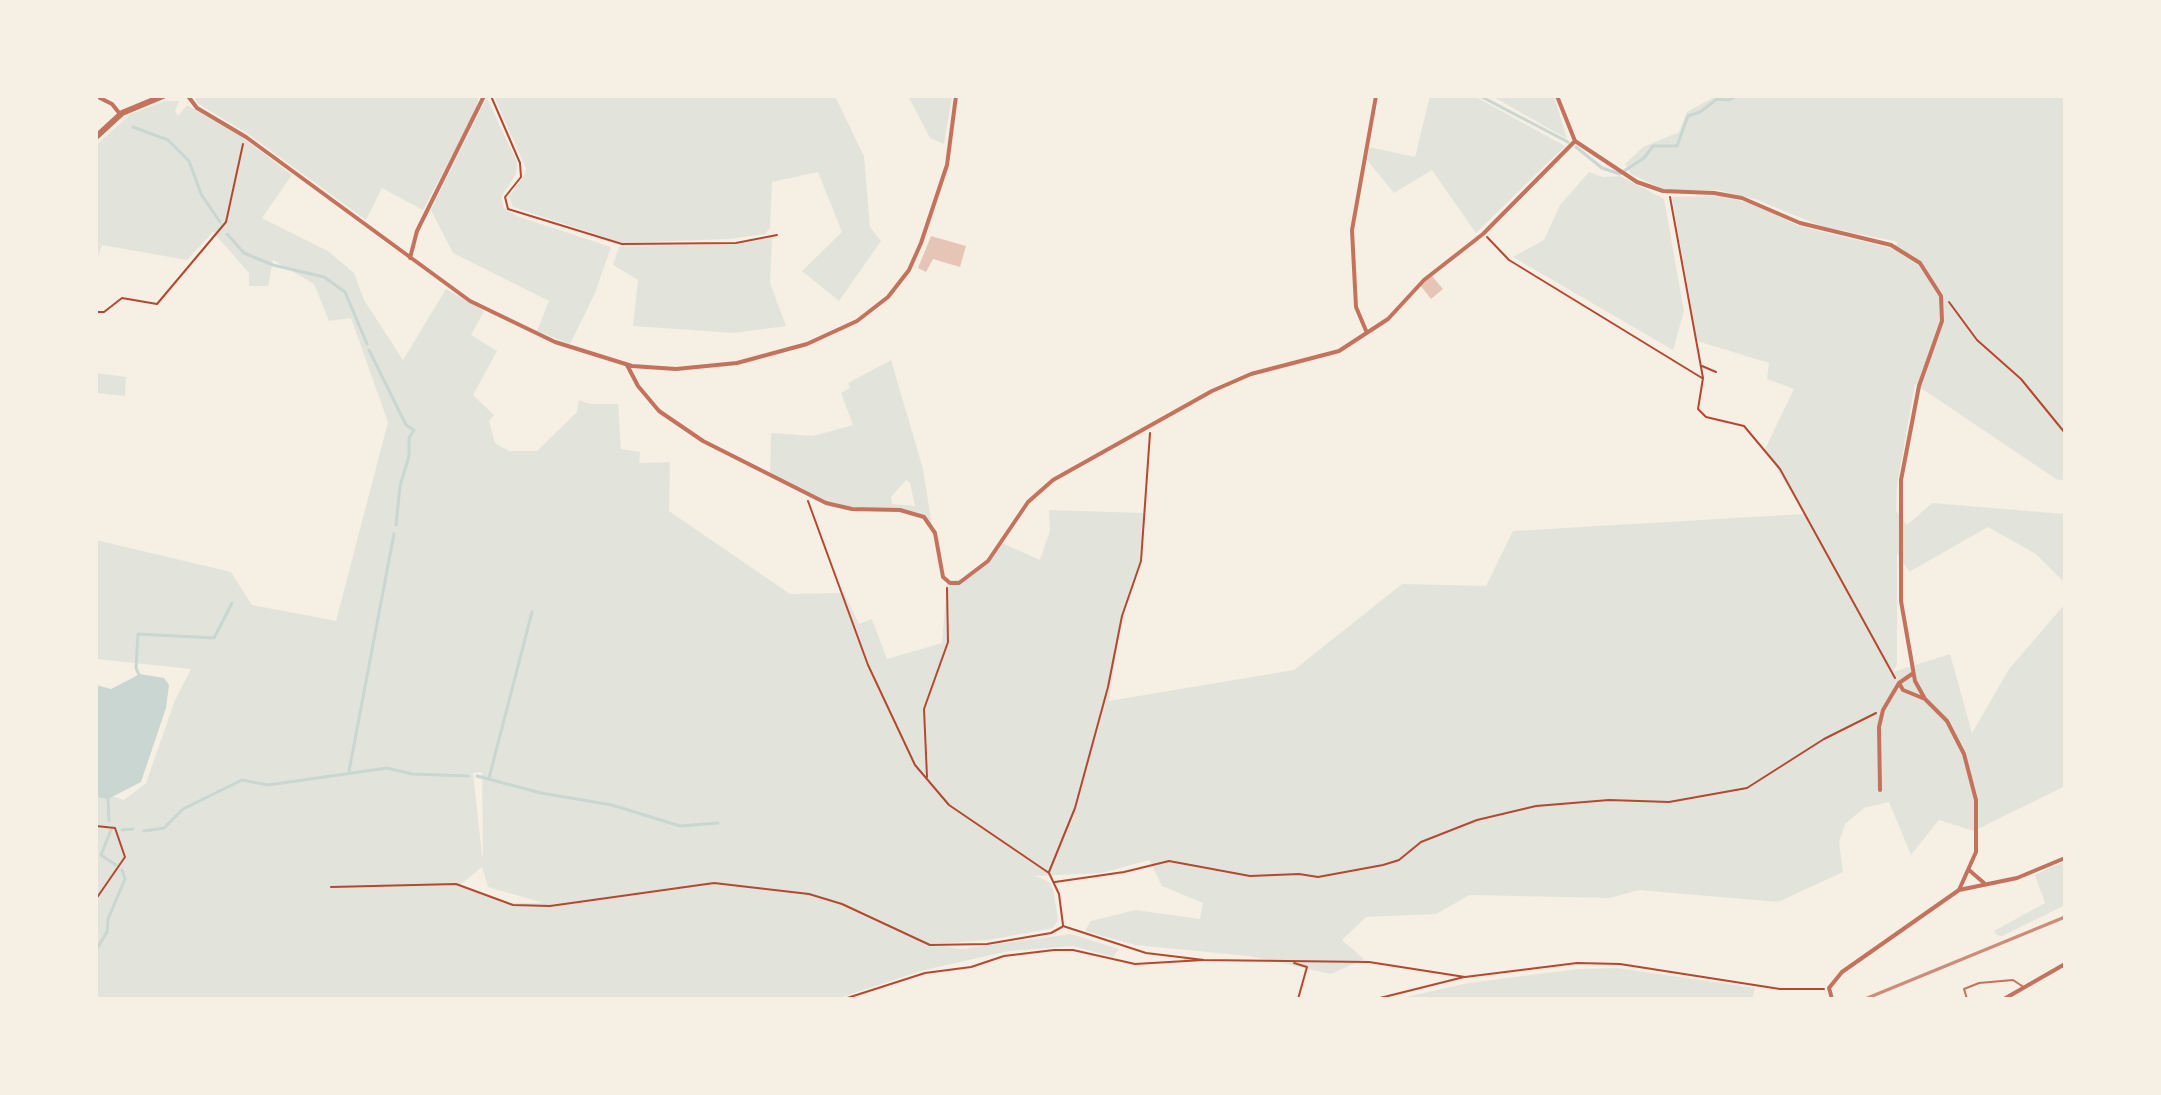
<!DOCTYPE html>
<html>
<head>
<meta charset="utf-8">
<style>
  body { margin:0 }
  #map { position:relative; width:2161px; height:1095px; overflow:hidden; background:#f6efe4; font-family:Signika,sans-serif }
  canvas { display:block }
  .frame { position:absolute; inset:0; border:98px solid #f6efe4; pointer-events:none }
</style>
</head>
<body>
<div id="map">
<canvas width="2161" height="1095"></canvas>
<div class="frame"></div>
</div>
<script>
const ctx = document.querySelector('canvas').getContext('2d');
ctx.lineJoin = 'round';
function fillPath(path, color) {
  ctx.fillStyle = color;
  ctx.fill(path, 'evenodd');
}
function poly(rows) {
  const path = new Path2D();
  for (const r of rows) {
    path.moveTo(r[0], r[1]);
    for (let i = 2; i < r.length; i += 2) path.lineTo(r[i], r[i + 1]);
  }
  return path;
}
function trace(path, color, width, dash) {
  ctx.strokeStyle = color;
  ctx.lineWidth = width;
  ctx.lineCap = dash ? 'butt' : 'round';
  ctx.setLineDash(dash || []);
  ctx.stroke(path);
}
fillPath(poly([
  [194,96,479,96,476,110,423,210,382,188,366,220,248,134,197,103],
  [494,96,836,98,864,156,870,227,881,241,839,301,802,271,842,232,818,172,772,182,770,228,765,234,729,239,622,243,513,207,509,197,524,176,526,168],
  [908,96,952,96,944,144,930,138],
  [1430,96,1474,96,1565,146,1476,233,1432,170,1394,193,1367,160,1369,147,1415,157],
  [1492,96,1554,96,1567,139],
  [1716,96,2065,96,2065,481,2056,479,1915,384,1897,485,1896,511,1907,525,1932,503,2065,514,2065,583,2036,554,1988,527,1909,572,1897,553,1897,664,1893,672,1950,654,1972,733,2009,669,2065,604,2065,786,1974,831,1939,820,1911,855,1889,802,1864,808,1845,824,1839,842,1843,872,1778,902,1639,890,1610,898,1470,895,1436,914,1366,917,1342,940,1364,959,1331,974,1249,956,1135,945,1085,931,1091,921,1135,910,1200,919,1203,903,1162,886,1149,860,1101,873,1035,876,1049,882,1053,889,1058,920,1053,928,989,940,932,944,962,949,1071,934,1119,949,1113,957,1073,946,1009,951,924,970,836,999,96,999,96,791,124,800,146,783,175,700,191,669,96,659,96,540,231,572,252,605,336,621,388,422,351,318,329,321,314,284,273,260,268,286,249,286,249,273,213,232,187,260,102,245,96,262,96,145,131,114,165,101,179,101,175,111,178,116,187,105,238,134,292,175,262,218,328,251,354,273,364,300,403,360,446,289,484,311,471,335,497,351,473,395,494,415,489,421,495,443,509,451,537,451,577,412,579,400,590,404,618,404,621,449,640,452,639,463,670,462,669,511,790,594,844,593,859,624,872,619,887,659,942,643,947,581,969,578,1002,543,1040,560,1050,530,1049,510,1144,513,1141,561,1122,616,1109,701,1294,670,1402,584,1486,586,1513,531,1804,514,1765,449,1794,389,1767,379,1769,363,1697,341,1672,197,1723,196,1756,205,1799,226,1894,249,1898,242,1821,226,1755,199,1717,190,1665,190,1631,174,1625,164,1643,147,1679,132,1687,112],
  [482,772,483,855,482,855,473,773],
  [482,867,488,887,544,903,504,903,460,885],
  [487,98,517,162,516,174,501,197,504,208,517,216,611,247,595,293,570,344,537,331,549,301,453,253,431,210],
  [1589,172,1603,177,1620,176,1664,199,1684,311,1673,350,1513,257,1544,240,1560,205],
  [772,238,770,283,786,326,734,333,633,326,638,280,613,265,619,247,740,244],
  [891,360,923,469,932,526,914,513,835,506,770,474,771,433,813,436,853,425,841,393,850,388,848,383],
  [906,480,910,483,915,506,892,504,891,497],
  [96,373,126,377,125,396,96,393],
  [2065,861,2065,905,2002,936,1997,935,1994,931,2045,903,2035,875],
  [1618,968,1755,988,1752,999,1397,999,1468,983,1578,969]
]), '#e2e4dc');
fillPath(poly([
  [140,674,164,678,169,685,166,708,141,782,108,799,96,797,96,685,111,689]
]), '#c9d6d2');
trace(poly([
  [1480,96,1568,142],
  [133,127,168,140,189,161,201,194,220,222],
  [1576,147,1602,168,1620,174],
  [1624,171,1644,158,1653,146,1677,146,1688,116,1700,112,1717,99,1729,100,1737,96],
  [227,234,244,253,273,265,324,277,345,292,367,344],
  [369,350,406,425,414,430,409,438,409,456,400,486,396,525],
  [139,675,136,668,138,634,214,638,232,603],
  [349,771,394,534],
  [477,776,541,793,612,805,680,826,718,823],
  [489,778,532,612],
  [108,799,109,821],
  [111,830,101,855,116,865],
  [122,830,133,829],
  [144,831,164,828,183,809,242,780,268,785,387,768,412,774,468,776],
  [96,950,107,932,108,919,125,879,122,870]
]), '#c9d6d2', 3);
fillPath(poly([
  [931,236,966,246,960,267,933,259,926,272,918,268],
  [1432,276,1443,289,1431,299,1420,285]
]), '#e6c5b7');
trace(poly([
  [491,96,520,163,521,177,505,197,508,209,622,244,736,243,777,235],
  [1670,197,1703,378,1698,409,1706,417,1744,426,1780,469,1895,678],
  [1487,237,1509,260,1702,378],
  [1949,302,1977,340,2021,379,2065,433],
  [96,312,104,312,122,298,157,304,226,222,243,144],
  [1702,366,1716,372],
  [808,501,868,665,915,765,949,805,1049,873,1059,894,1063,925],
  [927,777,924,709,948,642,947,588],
  [96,826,115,828,125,857,96,899],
  [1049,872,1075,808,1108,687,1122,616,1141,561,1150,433],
  [1055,882,1124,872,1169,861,1250,876,1299,874,1318,877,1383,865,1399,860,1421,842,1477,820,1536,806,1609,800,1669,802,1747,788,1824,739,1876,713],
  [331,887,456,884,513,905,550,906,714,883,809,894,842,904,930,945,987,944,1051,933,1062,927],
  [1063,926,1146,953,1204,960,1369,962,1465,977,1577,963,1620,964,1780,989,1824,989],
  [1294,963,1307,967,1298,999],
  [844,999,925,973,971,967,1004,956,1054,950,1073,950,1135,964,1203,960],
  [1376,999,1464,977]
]), '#b5482f', 2);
trace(poly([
  [1967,999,1964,989,1979,983,2013,980,2022,986]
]), '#c5725c', 2);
trace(poly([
  [96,96,112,104,120,114],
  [188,96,197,108,246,137,470,301,555,342,632,366,676,369,737,363,807,344,857,321,888,297,909,270,921,243,947,165,956,96],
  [1557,96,1575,141,1637,182,1663,191,1714,193,1742,198,1800,223,1891,245,1920,263,1941,296,1942,321,1919,386,1901,480,1901,601,1915,681,1925,699,1947,721,1964,754,1976,800,1976,852,1959,890,1842,972,1829,988,1832,999],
  [410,258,417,231,484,96],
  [1367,333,1356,307,1352,230,1376,96],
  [627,365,638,386,659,411,703,441,826,503,852,509,900,510,924,517,935,533,943,577,950,583,959,583,988,561,1028,502,1053,480,1212,391,1251,374,1339,351,1388,319,1424,280,1483,234,1575,141],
  [1899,683,1903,690,1925,699],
  [1880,790,1879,727,1883,710,1899,683,1912,674],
  [1969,870,1984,883],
  [1959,890,2017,878,2065,858],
  [2004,999,2065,964]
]), '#c5725c', 4);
trace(poly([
  [96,137,122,113,163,96]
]), '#c5725c', 6);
trace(poly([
  [1865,999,2065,917]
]), '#cf8b77', 3);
</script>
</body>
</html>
